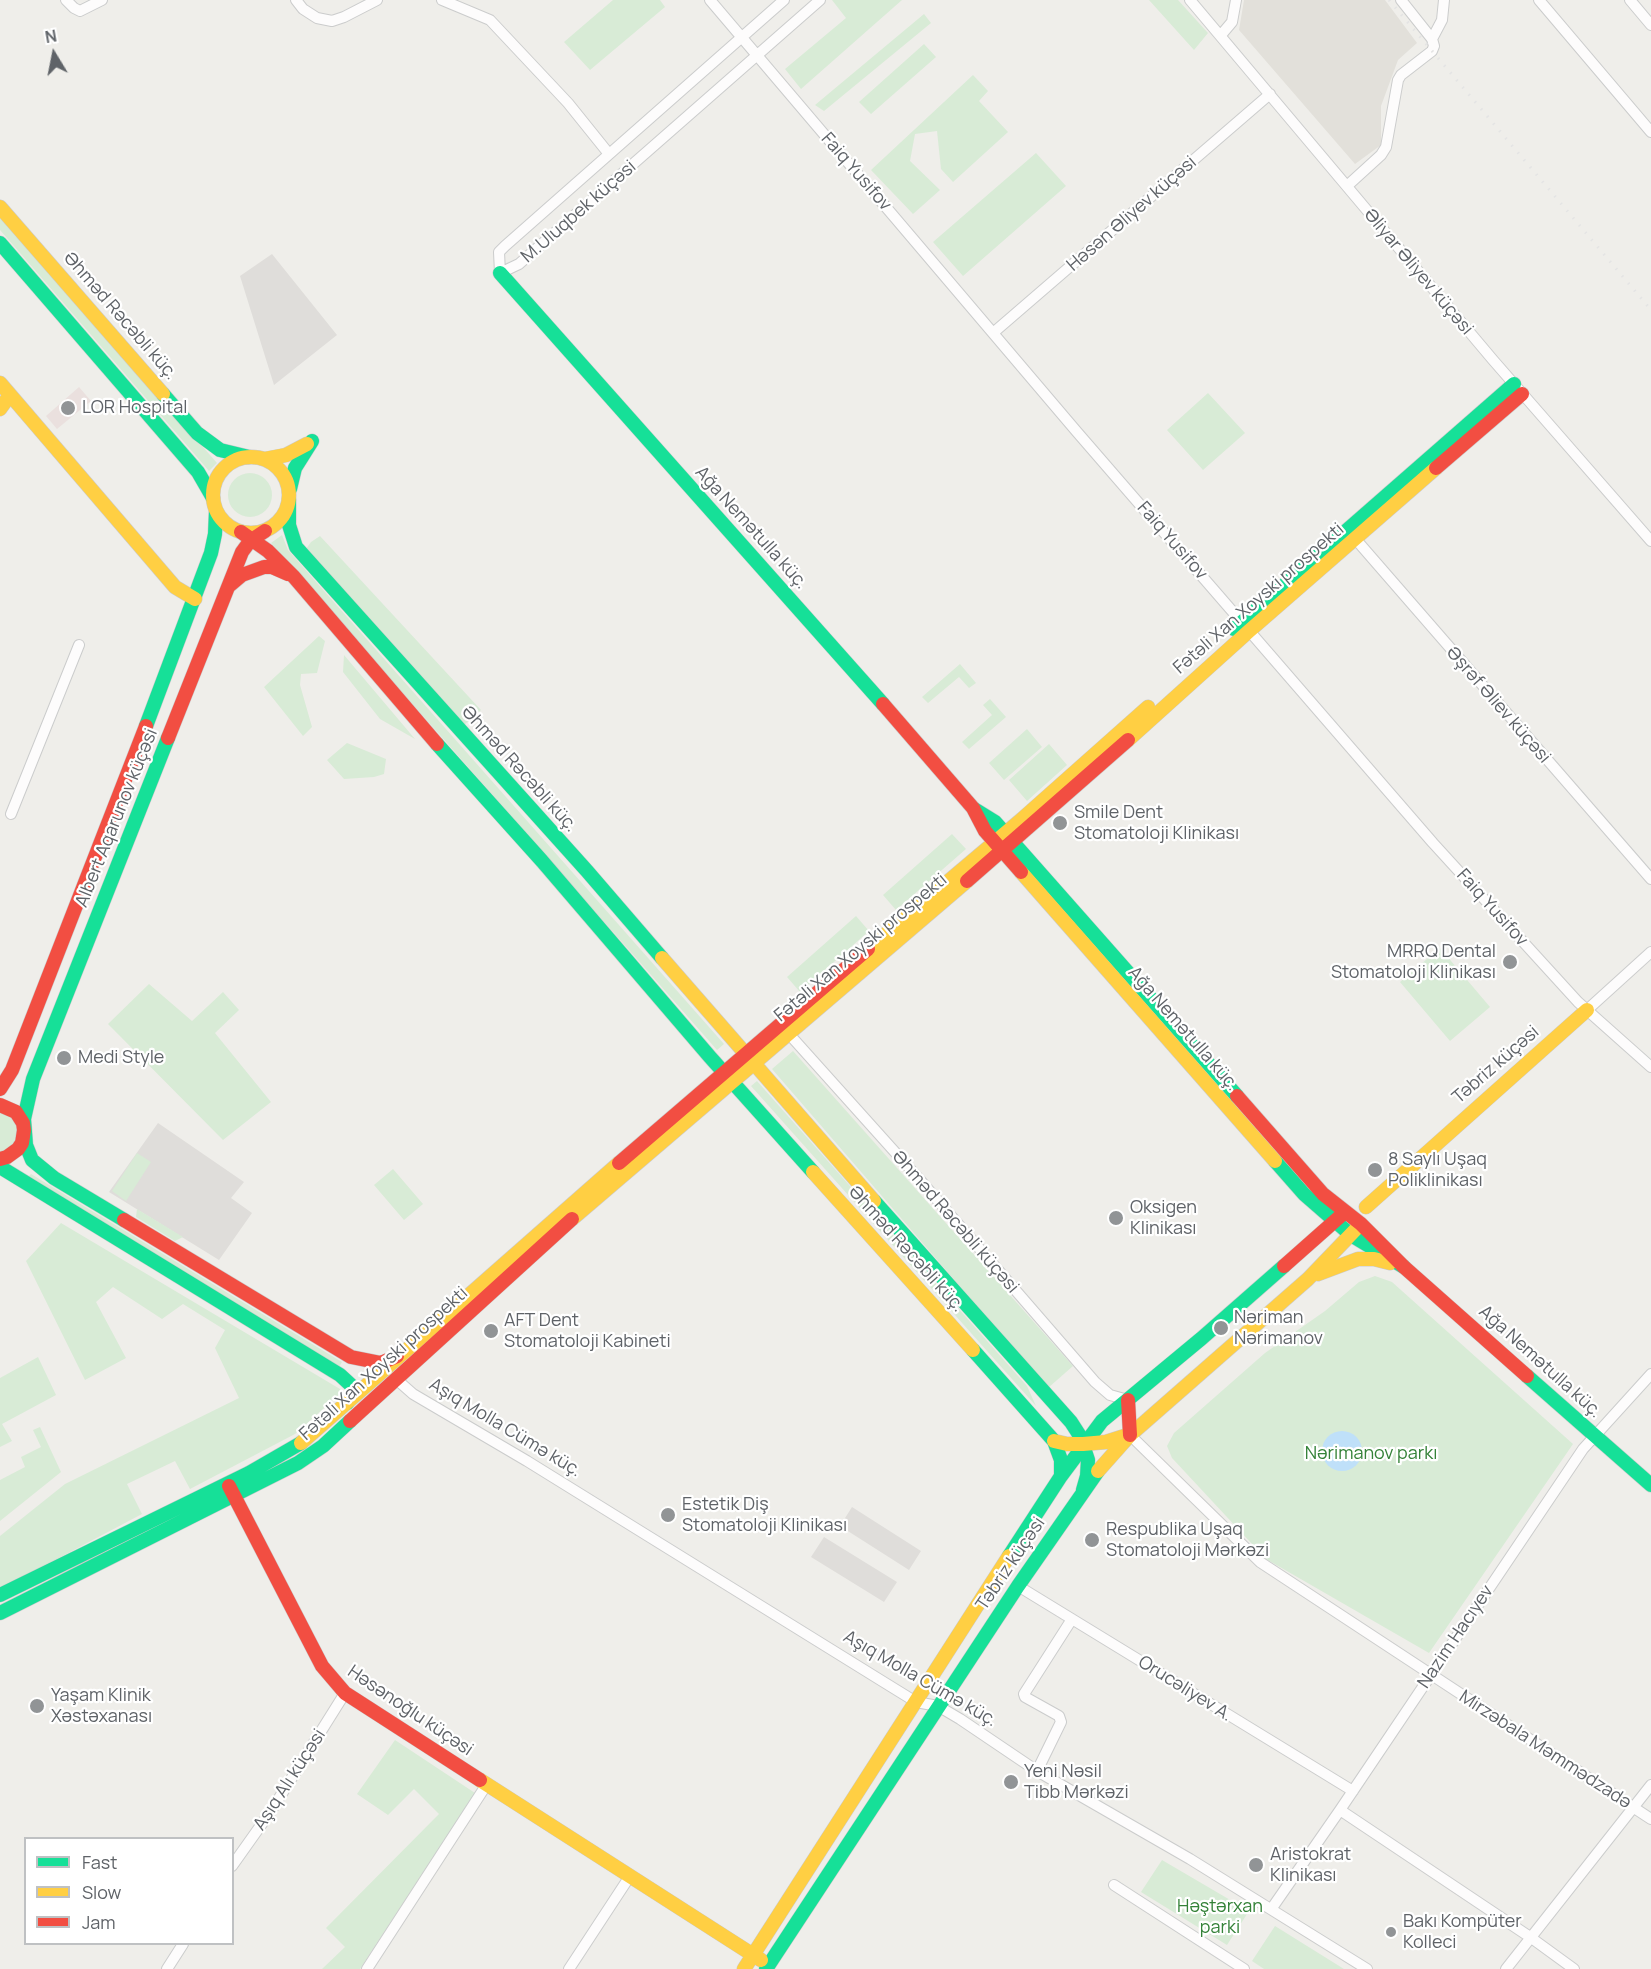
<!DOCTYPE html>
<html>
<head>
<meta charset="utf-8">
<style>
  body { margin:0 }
  #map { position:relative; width:1651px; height:1969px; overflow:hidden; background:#efeeea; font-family:Manrope,sans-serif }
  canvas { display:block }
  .legend { position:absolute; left:24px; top:1837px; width:210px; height:108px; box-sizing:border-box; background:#fff; border:2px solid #bfc1c3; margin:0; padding:8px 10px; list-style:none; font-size:18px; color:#5f6368 }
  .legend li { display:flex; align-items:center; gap:12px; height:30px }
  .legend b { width:30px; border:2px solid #bfc1c3 }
  .north { position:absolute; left:24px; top:24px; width:60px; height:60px; -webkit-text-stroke:4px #fff; paint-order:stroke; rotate:350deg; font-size:16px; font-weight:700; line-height:24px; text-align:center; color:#5f6368 }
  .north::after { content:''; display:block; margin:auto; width:21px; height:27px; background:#5f6368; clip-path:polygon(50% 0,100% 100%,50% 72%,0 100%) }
</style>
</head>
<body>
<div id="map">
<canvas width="1651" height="1969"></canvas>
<ul class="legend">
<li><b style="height:8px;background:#16e098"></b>Fast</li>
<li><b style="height:8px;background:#ffcf43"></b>Slow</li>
<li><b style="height:8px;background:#f24e42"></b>Jam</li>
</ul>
<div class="north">N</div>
</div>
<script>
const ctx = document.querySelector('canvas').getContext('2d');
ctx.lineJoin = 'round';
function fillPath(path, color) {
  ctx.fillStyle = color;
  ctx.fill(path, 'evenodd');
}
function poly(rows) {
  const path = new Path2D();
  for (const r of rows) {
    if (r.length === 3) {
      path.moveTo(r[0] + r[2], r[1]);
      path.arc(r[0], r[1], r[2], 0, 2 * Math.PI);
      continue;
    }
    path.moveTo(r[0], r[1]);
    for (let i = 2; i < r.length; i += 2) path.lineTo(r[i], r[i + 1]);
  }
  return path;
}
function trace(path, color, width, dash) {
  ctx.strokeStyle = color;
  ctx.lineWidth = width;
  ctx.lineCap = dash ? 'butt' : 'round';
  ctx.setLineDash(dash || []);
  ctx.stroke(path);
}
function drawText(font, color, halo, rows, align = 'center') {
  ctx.font = font + ' Manrope,sans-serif';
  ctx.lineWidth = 4.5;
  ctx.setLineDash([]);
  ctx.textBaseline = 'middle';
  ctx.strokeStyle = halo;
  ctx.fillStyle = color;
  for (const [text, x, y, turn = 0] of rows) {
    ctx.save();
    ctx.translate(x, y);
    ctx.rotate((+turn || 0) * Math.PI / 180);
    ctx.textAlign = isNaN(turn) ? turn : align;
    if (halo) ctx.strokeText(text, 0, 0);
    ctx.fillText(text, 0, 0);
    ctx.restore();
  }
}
fillPath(poly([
  [272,254,337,335,274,385,240,276],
  [158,1123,244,1182,231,1198,252,1213,219,1260,109,1192],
  [852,1507,921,1551,909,1570,840,1526],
  [824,1537,897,1582,884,1602,811,1557]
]), '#dfddda');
fillPath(poly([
  [1244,0,1385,0,1417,43,1398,60,1381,106,1381,145,1355,164,1239,30]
]), '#e2e0da');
fillPath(poly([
  [79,387,91,401,57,429,46,416]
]), '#eae0de');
fillPath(poly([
  [613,0,660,0,665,7,590,70,564,42],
  [832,0,902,0,801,89,785,69,846,18],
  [1149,0,1178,0,1208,33,1194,50],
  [924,14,931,23,824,111,815,105],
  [924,44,936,57,871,114,859,102],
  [973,75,988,91,979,101,1008,132,953,182,941,169,937,131,915,134,910,161,940,190,913,214,871,170],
  [1036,153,1066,186,963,276,933,242],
  [0,214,217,463,209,471,0,230],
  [1208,393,1245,433,1203,470,1167,430],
  [250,495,22],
  [282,535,288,550,724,1044,717,1050,271,543],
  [320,536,481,710,463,726,306,549,311,542],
  [319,636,325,641,317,673,301,674,300,685,312,727,303,736,264,687],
  [344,655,415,739,380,719,343,672],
  [960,664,976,683,969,688,959,677,928,703,922,697],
  [990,699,1006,717,969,749,962,742,992,715,983,705],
  [1027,729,1042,747,1004,780,989,763],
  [347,743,386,759,384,774,374,777,344,779,327,760],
  [1049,744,1067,765,1027,801,1009,780],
  [952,834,966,849,896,910,883,895],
  [856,916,869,931,800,992,787,977],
  [1440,948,1490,1007,1450,1041,1400,982],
  [149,984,192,1021,223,992,239,1010,215,1033,271,1102,223,1140,108,1024],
  [793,1051,1073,1366,1048,1388,772,1069],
  [757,1081,1027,1386,1036,1406,751,1086],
  [0,1110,17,1121,17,1144,0,1155],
  [137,1153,151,1162,126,1201,112,1191],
  [393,1169,423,1204,404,1220,374,1185],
  [31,1174,342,1362,339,1367,27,1178],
  [137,1209,183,1237,175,1241,136,1217],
  [61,1223,340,1389,341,1393,295,1434,190,1489,175,1461,127,1484,142,1514,0,1589,0,1536,65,1484,239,1398,215,1348,225,1330,183,1304,162,1319,113,1287,96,1302,126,1358,85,1380,26,1261],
  [1375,1276,1392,1282,1573,1444,1429,1653,1266,1559,1172,1458,1167,1446,1174,1433,1265,1353,1325,1311,1359,1282],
  [38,1357,56,1395,2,1424,12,1441,0,1447,0,1378],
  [40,1427,61,1472,0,1521,0,1480,25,1467,21,1457,41,1447,33,1430],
  [395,1740,475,1793,360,1969,322,1969,345,1947,326,1928,439,1814,414,1789,388,1815,357,1794],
  [1162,1860,1249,1911,1227,1945,1141,1892],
  [1275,1926,1344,1969,1264,1969,1252,1961]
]), '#d8ebd6');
fillPath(poly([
  [1342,1451,20]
]), '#bfe0f9');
const street = poly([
  [66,0,74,8,80,11,102,0],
  [296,0,303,9,317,18,332,21,344,17,377,0],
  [442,0,490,20,568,103,609,154],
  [710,0,1077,432,1433,843,1578,1002,1651,1067],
  [784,0,505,246,499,252,500,273,519,264,820,0],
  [1190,0,1493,360,1651,541],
  [1539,0,1651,132],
  [1630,0,1651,25],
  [1221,35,1232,22,1236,0],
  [1432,39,1442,20,1444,0],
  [1347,186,1381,155,1386,147,1398,80,1401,75,1432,51,1434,46,1432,39,1401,0],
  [993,333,1270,94],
  [1352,535,1651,879],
  [11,814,79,645],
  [1587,1010,1651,952],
  [789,1034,920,1180,1095,1382,1110,1395,1128,1400],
  [396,1379,413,1394,527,1461,882,1681,916,1702,938,1706,960,1719,1037,1771,1190,1859,1367,1969],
  [1130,1435,1260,1562,1651,1819],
  [1018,1586,1353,1791],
  [1037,1771,1061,1722,1059,1716,1025,1697,1024,1694,1072,1619],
  [1340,1810,1530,1937,1574,1969],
  [232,1866,271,1811,345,1693],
  [1114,1885,1244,1969],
  [1272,1908,1340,1810,1583,1449,1651,1374],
  [167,1969,183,1944],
  [367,1969,487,1784],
  [569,1969,630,1876],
  [1506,1969,1651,1785]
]);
const fast = poly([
  [0,243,198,472,213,498],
  [500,273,883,704],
  [163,394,197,433,220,450,249,457],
  [290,489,295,468,312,441],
  [289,500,289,525,296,547,587,871,662,958],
  [1234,629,1514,384],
  [146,726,211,553,215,534,216,511],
  [437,744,542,861,710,1057,813,1172],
  [974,809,995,822,1237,1096],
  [1275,1161,1304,1194,1351,1235,1404,1267],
  [0,1167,340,1375,353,1387,353,1394,347,1403],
  [874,1201,1071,1422,1080,1436,1088,1460,1087,1476,1083,1490],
  [124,1220,54,1178,32,1160,26,1145,24,1119,33,1079,168,738],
  [973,1350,1054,1441,1061,1460,1061,1476],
  [1527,1376,1651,1485],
  [1009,1556,1061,1476,1102,1421,1202,1338,1284,1266],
  [0,1595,249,1473,301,1443],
  [0,1613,298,1463,323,1446,350,1421],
  [766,1969,1018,1586,1098,1471]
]);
const slow = poly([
  [0,207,163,394],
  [0,383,175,587,195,599],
  [0,409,10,395],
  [251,495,38],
  [265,459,286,455,307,444],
  [1128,740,1249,631,1436,468],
  [1021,872,1275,1161],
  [868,949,1022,819,1148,707],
  [662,958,874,1201],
  [813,1172,973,1350],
  [1366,1207,1587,1010],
  [572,1219,967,881],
  [1318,1274,1358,1259,1374,1259,1390,1263],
  [1054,1441,1067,1444,1083,1444,1106,1442,1128,1435],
  [301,1443,619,1163],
  [1098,1471,1130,1435,1308,1279,1357,1228],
  [480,1780,761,1960],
  [744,1969,1009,1556]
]);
const jam = poly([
  [1436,468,1522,394],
  [241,532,268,551,294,577,437,744],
  [229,586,242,575,264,567,272,567,288,574],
  [883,704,973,808,985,831,1021,872],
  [168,738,242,552,250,541,265,531],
  [967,881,1128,740],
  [0,1089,12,1070,146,726],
  [1237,1096,1323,1194,1361,1224,1404,1267,1527,1376],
  [0,1105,16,1112,23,1123,24,1130,22,1143,18,1149,7,1157,0,1159],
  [619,1163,868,949],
  [124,1220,351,1357,381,1363,397,1356],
  [1284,1266,1345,1212],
  [1128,1400,1130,1435],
  [350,1421,572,1219],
  [229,1486,322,1666,345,1693,480,1780]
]);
trace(street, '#cbcccc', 12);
trace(fast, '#cacacb', 15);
trace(slow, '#cacacb', 15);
trace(jam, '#cacacb', 15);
trace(street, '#fdfcfc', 10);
trace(fast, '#16e098', 14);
trace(slow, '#ffcf43', 14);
trace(jam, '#f24e42', 14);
trace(poly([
  [1389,0,1651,310]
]), '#e4e4e4', 3, [1.5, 8]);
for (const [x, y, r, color] of [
  [68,408,8,"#919496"],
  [1060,823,8,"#919496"],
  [1510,962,8,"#919496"],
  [64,1058,8,"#919496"],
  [1375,1170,8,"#919496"],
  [1116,1218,8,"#919496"],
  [1221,1328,8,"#919496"],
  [491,1331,8,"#919496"],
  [668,1515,8,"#919496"],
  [1092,1540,8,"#919496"],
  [37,1706,8,"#919496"],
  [1011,1782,8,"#919496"],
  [1256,1865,8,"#919496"],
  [1391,1932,6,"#919496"]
]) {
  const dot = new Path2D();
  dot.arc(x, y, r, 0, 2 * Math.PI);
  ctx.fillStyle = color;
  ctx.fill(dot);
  trace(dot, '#fff', 2);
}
drawText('18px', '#5f6368', '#fff', [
  ["Faiq Yusifov",856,172,49],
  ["M.Uluqbek küçəsi",579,212,-41],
  ["Həsən Əliyev küçəsi",1132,214,-41],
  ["Əliyar Əliyev küçəsi",1418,272,50],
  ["Əhməd Rəcəbli küç.",120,316,49],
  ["Ağa Nemətulla küç.",751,528,48],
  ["Faiq Yusifov",1172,541,49],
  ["Fətəli Xan Xoyski prospekti",1259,599,-41],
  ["Əşrəf Əliev küçəsi",1498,705,49],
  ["Əhməd Rəcəbli küç.",519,769,48],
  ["Albert Aqarunov küçəsi",117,818,-68],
  ["Faiq Yusifov",1492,908,48],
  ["Fətəli Xan Xoyski prospekti",861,948,-40],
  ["Ağa Nemətulla küç.",1183,1029,49],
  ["Təbriz küçəsi",1496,1065,-41],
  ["Əhməd Rəcəbli küçəsi",955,1222,49],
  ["Əhməd Rəcəbli küç.",906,1249,48],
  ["Ağa Nemətulla küç.",1540,1362,42],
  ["Fətəli Xan Xoyski prospekti",384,1364,-42],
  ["Aşıq Molla Cümə küç.",505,1428,31],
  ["Təbriz küçəsi",1011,1564,-56],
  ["Nazim Hacıyev",1456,1637,-56],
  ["Aşıq Molla Cümə küç.",920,1679,30],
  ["Orucəliyev A.",1185,1689,32],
  ["Həsənoğlu küçəsi",410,1711,34],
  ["Mirzəbala Məmmədzadə",1545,1750,33],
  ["Aşıq Alı küçəsi",290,1780,-57]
]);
drawText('18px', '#5f6368', '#fff', [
  ["LOR Hospital",82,408],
  ["Smile Dent",1074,813],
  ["Stomatoloji Klinikası",1074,834],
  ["MRRQ Dental",1496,952,"right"],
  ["Stomatoloji Klinikası",1496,973,"right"],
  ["Medi Style",78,1058],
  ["8 Saylı Uşaq",1388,1160],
  ["Poliklinikası",1388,1181],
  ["Oksigen",1130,1208],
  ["Klinikası",1130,1229],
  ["Nəriman",1234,1318],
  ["Nərimanov",1234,1339],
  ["AFT Dent",504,1321],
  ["Stomatoloji Kabineti",504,1342],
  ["Estetik Diş",682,1505],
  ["Stomatoloji Klinikası",682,1526],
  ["Respublika Uşaq",1106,1530],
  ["Stomatoloji Mərkəzi",1106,1551],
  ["Yaşam Klinik",51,1696],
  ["Xəstəxanası",51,1717],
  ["Yeni Nəsil",1024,1772],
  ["Tibb Mərkəzi",1024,1793],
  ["Aristokrat",1270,1855],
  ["Klinikası",1270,1876],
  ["Bakı Kompüter",1403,1922],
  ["Kolleci",1403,1943]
], 'left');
drawText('18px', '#348238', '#fff', [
  ["Nərimanov parkı",1371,1454],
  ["Həştərxan",1220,1907],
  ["parki",1220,1928]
]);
</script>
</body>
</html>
